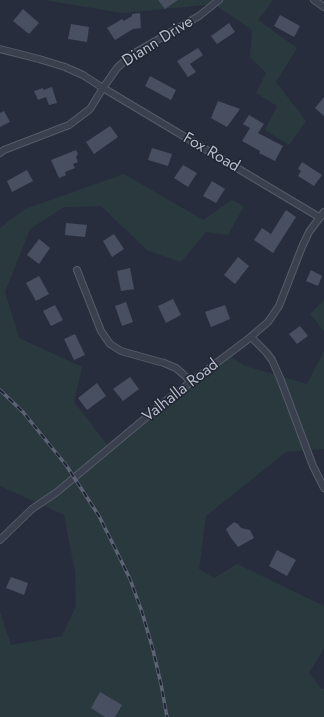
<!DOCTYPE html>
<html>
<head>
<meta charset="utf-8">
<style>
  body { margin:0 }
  canvas { display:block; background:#272d3d }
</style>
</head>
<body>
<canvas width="324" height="717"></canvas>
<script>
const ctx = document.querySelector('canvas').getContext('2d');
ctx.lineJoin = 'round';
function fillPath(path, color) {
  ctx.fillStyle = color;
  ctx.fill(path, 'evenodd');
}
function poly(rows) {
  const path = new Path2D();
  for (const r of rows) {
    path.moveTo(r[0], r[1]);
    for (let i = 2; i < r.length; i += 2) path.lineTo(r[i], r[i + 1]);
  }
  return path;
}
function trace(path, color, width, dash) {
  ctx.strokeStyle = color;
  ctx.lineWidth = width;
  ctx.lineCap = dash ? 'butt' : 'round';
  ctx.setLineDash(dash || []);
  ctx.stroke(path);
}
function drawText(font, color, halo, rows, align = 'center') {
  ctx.font = font + ' Jost,sans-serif';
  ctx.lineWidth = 3;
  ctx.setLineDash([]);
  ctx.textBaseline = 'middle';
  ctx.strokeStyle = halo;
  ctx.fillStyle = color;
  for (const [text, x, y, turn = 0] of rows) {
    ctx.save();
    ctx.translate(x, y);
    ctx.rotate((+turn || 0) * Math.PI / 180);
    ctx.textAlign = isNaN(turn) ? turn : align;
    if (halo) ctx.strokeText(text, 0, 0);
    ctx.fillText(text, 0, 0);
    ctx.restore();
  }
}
fillPath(poly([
  [45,0,273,0,258,20,297,48,276,82,306,121,289,145,265,130,277,106,256,93,266,73,250,57,252,30,214,4,123,13],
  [124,174,203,220,232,200,244,206,228,235,206,232,181,262,147,250,101,206,64,207,30,229,5,292,19,338,82,367,74,402,109,447,230,356,245,366,307,384,324,351,324,449,286,452,206,516,199,569,214,578,237,564,324,606,324,648,309,673,322,689,324,689,324,717,0,717,0,612,11,645,62,636,76,606,75,572,64,515,0,486,0,228,25,209],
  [324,300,324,331,310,314]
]), '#29393e');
fillPath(poly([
  [158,0,178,0,165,9],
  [23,9,39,23,29,34,13,21],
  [140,13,141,28,133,29,115,40,107,28,122,19,124,21,132,16,132,14],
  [280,15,300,26,294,37,274,26],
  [229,23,235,32,217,44,211,36],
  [71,24,89,27,87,42,68,39],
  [198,48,203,55,190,64,196,72,188,77,177,61],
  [150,76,176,90,171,100,145,86],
  [52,87,57,103,49,105,46,97,38,100,34,91,43,88,43,90],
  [324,97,324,116,315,108],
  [218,101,240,109,227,127,211,118],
  [4,111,10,122,0,127,0,113],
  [249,115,264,124,258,133,283,146,275,161,259,153,260,151,242,141,250,128,243,124],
  [110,126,118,137,94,154,86,142],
  [152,148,172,154,168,166,148,160],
  [76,150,78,154,76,157,78,162,73,164,75,168,65,172,66,175,59,178,51,160],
  [302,162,322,175,314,186,298,176,301,171,298,169],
  [183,165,197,173,188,187,174,178],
  [27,170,33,181,12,192,7,181],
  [212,181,225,189,216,203,203,196],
  [286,210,296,217,273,253,254,240,262,228,271,234],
  [66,223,87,225,85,237,65,235],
  [114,234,124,249,112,257,103,241],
  [39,239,50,248,39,264,27,255],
  [238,257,249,266,235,284,224,275],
  [130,268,134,289,121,291,117,271],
  [311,270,322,276,318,286,306,281],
  [39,276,49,294,36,301,26,283],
  [173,299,181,315,166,323,158,306],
  [126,302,133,322,122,326,115,306],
  [55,305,63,320,51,326,43,311],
  [225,305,230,319,211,327,205,312],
  [300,326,308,336,297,344,289,334],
  [75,334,85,355,74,360,64,339],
  [130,377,139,389,123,401,113,389],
  [97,383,106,396,87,410,78,398],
  [234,522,238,524,241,528,250,530,254,538,238,547,231,538,226,529],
  [277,550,296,560,287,576,269,566],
  [11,577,28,583,24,595,6,588],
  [100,692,122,705,115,717,105,717,91,708]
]), '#484f61');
const minor = poly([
  [219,0,199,16,131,55,117,68,103,88,319,217],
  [314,0,324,7],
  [0,49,39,59,65,67,83,75,103,88,90,109,69,125,4,150,0,153],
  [77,270,101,331,110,344,121,351,164,363,176,368,184,375,191,382],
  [251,337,266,352,272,360,280,378,313,466,324,488],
  [0,540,32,509,57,492,167,400,247,340,268,322,279,306,302,247,309,232,324,212]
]);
trace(minor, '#555b68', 8);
trace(minor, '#3a404e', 6);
const rail = poly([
  [0,390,23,412,66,465,99,516,114,546,130,579,142,612,153,650,161,684,167,717]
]);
trace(rail, '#5d6374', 3.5);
trace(rail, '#1f2533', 2, [6]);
drawText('16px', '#b7bbc8', '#1f2533', [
  ["Diann Drive",158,42,-32],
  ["Fox Road",211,153,30],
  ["Valhalla Road",181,391,-38]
]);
</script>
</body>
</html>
